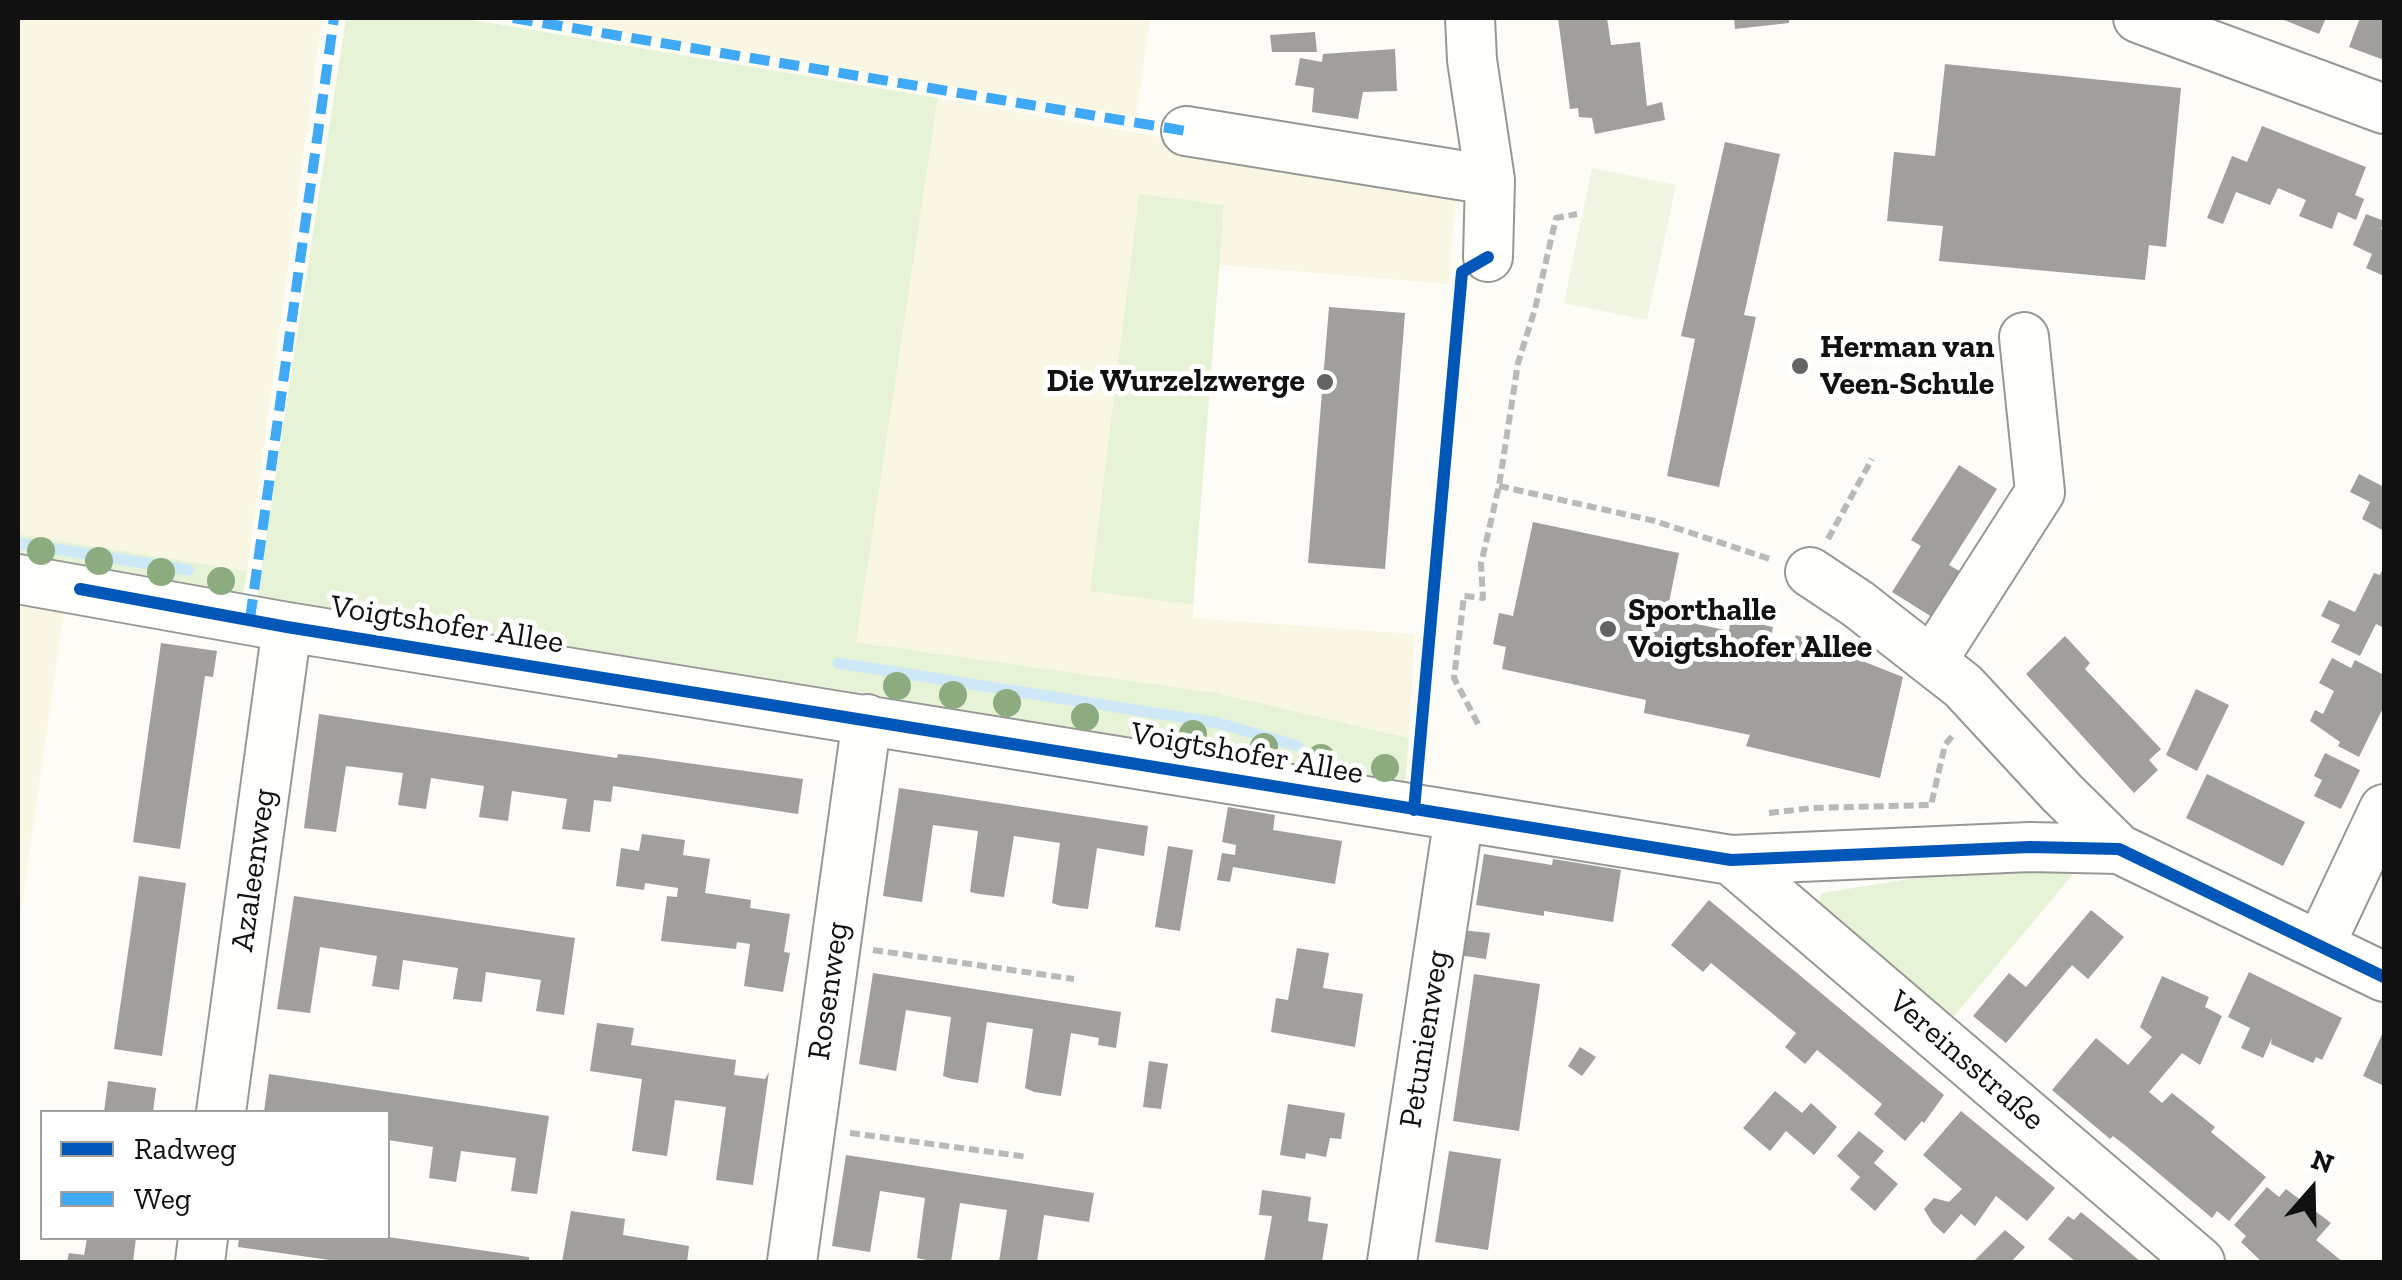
<!DOCTYPE html>
<html>
<head>
<meta charset="utf-8">
<style>
  body { margin:0 }
  #map { position:relative; width:2402px; height:1280px; overflow:hidden; background:#fdfcf7; font-family:"Zilla Slab",serif }
  canvas { display:block }
  .frame { position:absolute; inset:0; border:20px solid #111; pointer-events:none }
  .legend { position:absolute; left:40px; top:1110px; width:350px; height:130px; box-sizing:border-box; background:#fff; border:2px solid #a0a0a0; margin:0; padding:12px 18px; list-style:none; font-size:30px; color:#111 }
  .legend li { display:flex; align-items:center; gap:20px; height:50px }
  .legend b { width:50px; border:2px solid #a0a0a0 }
  .north { position:absolute; left:2262px; top:1140px; width:100px; height:100px; -webkit-text-stroke:8px #fff; paint-order:stroke; rotate:20deg; font-size:28px; font-weight:700; line-height:40px; text-align:center; color:#111 }
  .north::after { content:''; display:block; margin:auto; width:35px; height:45px; background:#111; clip-path:polygon(50% 0,100% 100%,50% 72%,0 100%) }
</style>
</head>
<body>
<div id="map">
<canvas width="2402" height="1280"></canvas>
<div class="frame"></div>
<ul class="legend">
<li><b style="height:12px;background:#0057b8"></b>Radweg</li>
<li><b style="height:12px;background:#3fa9f5"></b>Weg</li>
</ul>
<div class="north">N</div>
</div>
<script>
const ctx = document.querySelector('canvas').getContext('2d');
ctx.lineJoin = 'round';
function fillPath(path, color) {
  ctx.fillStyle = color;
  ctx.fill(path, 'evenodd');
}
function poly(rows) {
  const path = new Path2D();
  for (const r of rows) {
    path.moveTo(r[0], r[1]);
    for (let i = 2; i < r.length; i += 2) path.lineTo(r[i], r[i + 1]);
  }
  return path;
}
function trace(path, color, width, dash) {
  ctx.strokeStyle = color;
  ctx.lineWidth = width;
  ctx.lineCap = dash ? 'butt' : 'round';
  ctx.setLineDash(dash || []);
  ctx.stroke(path);
}
function drawText(font, color, halo, rows, align = 'center') {
  ctx.font = font + ' "Zilla Slab",serif';
  ctx.lineWidth = 10;
  ctx.setLineDash([]);
  ctx.textBaseline = 'middle';
  ctx.strokeStyle = halo;
  ctx.fillStyle = color;
  for (const [text, x, y, turn = 0] of rows) {
    ctx.save();
    ctx.translate(x, y);
    ctx.rotate((+turn || 0) * Math.PI / 180);
    ctx.textAlign = isNaN(turn) ? turn : align;
    if (halo) ctx.strokeText(text, 0, 0);
    ctx.fillText(text, 0, 0);
    ctx.restore();
  }
}
fillPath(poly([
  [18,18,322,18,247,571,18,534],
  [531,18,1150,18,1136,116],
  [938,98,1224,148,1457,184,1448,284,1219,265,1224,205,1139,195,1090,590,1193,605,1193,618,1415,634,1409,738,1217,693,855,642],
  [18,589,66,597,18,933]
]), '#f9f7e4');
fillPath(poly([
  [346,18,461,18,938,98,856,642,1217,693,1409,738,1405,788,849,691,257,597],
  [1139,194,1224,205,1193,605,1090,591],
  [18,534,247,571,242,600,18,565],
  [2009,863,2074,873,1951,1020,1817,910,1822,893]
]), '#e7f3d7');
fillPath(poly([
  [1592,168,1676,185,1647,320,1564,303]
]), '#f0f6e1');
trace(poly([
  [18,543,189,570],
  [838,663,1218,723,1298,746]
]), '#cde8f7', 11);
fillPath(poly([
  [1558,18,1607,18,1611,45,1640,42,1647,106,1662,102,1665,120,1595,134,1592,118,1579,117,1578,108,1570,109],
  [1734,18,1789,18,1789,23,1735,29],
  [2279,18,2326,18,2319,34],
  [2360,18,2384,18,2384,60,2349,47],
  [1315,32,1317,52,1272,52,1270,35],
  [1395,49,1397,91,1363,92,1358,119,1312,112,1314,88,1295,85,1300,58,1322,62,1323,54],
  [1945,64,2181,88,2166,247,2149,245,2145,280,1939,261,1943,226,1887,221,1894,152,1935,156],
  [2262,126,2366,167,2355,195,2364,199,2356,220,2338,212,2332,229,2299,216,2306,200,2278,188,2270,205,2236,192,2223,224,2207,218,2232,156,2247,162],
  [1725,142,1780,154,1744,315,1756,317,1719,487,1667,476,1695,339,1681,336],
  [2366,214,2384,221,2381,229,2384,231,2384,276,2366,268,2372,254,2353,245],
  [1329,307,1405,313,1385,569,1308,563],
  [1959,465,1997,489,1949,565,1961,572,1932,617,1892,592,1921,546,1911,540],
  [2359,474,2384,487,2384,531,2362,519,2370,502,2350,492],
  [1533,522,1679,553,1666,617,1729,631,1731,618,1773,627,1767,655,1787,660,1796,635,1903,677,1880,778,1746,746,1750,735,1644,713,1646,700,1502,669,1506,647,1493,644,1499,613,1513,616],
  [2384,566,2384,628,2376,624,2360,656,2331,642,2340,625,2321,616,2329,600,2355,612,2374,573,2380,575],
  [2065,636,2090,663,2085,669,2161,749,2149,760,2158,770,2134,793,2026,674],
  [161,643,217,651,213,677,205,676,180,849,133,842],
  [2332,658,2351,668,2355,660,2384,675,2384,706,2359,757,2338,746,2340,742,2310,721,2315,710,2323,714,2334,691,2319,683],
  [2196,689,2229,705,2197,771,2166,755],
  [319,714,617,758,618,754,637,756,803,779,798,814,613,786,611,802,594,800,590,832,562,829,567,799,512,791,508,821,479,817,484,786,431,778,426,809,398,805,403,773,346,766,336,832,304,828],
  [2325,753,2360,770,2341,809,2314,796,2322,780,2314,776],
  [2207,774,2305,822,2283,866,2186,818],
  [899,788,1148,826,1144,856,1097,848,1088,909,1061,906,1052,903,1060,843,1014,836,1004,897,979,894,970,892,978,831,933,825,922,902,883,896],
  [1228,807,1275,815,1273,830,1342,841,1335,884,1233,867,1230,882,1217,880,1222,853,1235,855,1236,845,1222,842],
  [642,834,685,840,683,855,710,859,705,893,751,900,750,908,790,914,784,952,790,953,783,992,744,986,750,944,737,942,736,949,661,941,667,896,677,897,678,888,645,883,644,890,616,886,621,848,639,851],
  [1168,846,1193,850,1180,931,1155,927],
  [1484,854,1552,865,1553,859,1621,870,1613,922,1544,911,1544,916,1476,905],
  [139,876,186,883,162,1056,114,1049],
  [294,896,575,938,564,1015,536,1011,541,980,486,972,482,1002,453,999,458,968,403,960,399,990,372,986,377,956,320,947,310,1013,277,1009],
  [1709,900,1944,1095,1924,1123,1922,1121,1905,1141,1874,1114,1882,1104,1839,1068,1817,1050,1805,1064,1785,1047,1796,1033,1711,963,1703,972,1671,945],
  [2091,910,2124,937,2088,979,2072,965,2006,1043,1973,1016,2009,973,2026,987],
  [1461,930,1490,933,1486,959,1458,955],
  [1297,948,1329,953,1323,988,1363,994,1355,1047,1271,1032,1276,998,1288,1000],
  [2249,972,2342,1018,2322,1060,2316,1057,2313,1063,2271,1044,2272,1038,2263,1058,2241,1048,2250,1028,2228,1017],
  [873,973,1121,1012,1116,1048,1098,1045,1099,1038,1071,1033,1061,1096,1034,1092,1025,1088,1033,1029,987,1022,978,1083,952,1079,943,1076,951,1017,906,1010,896,1071,859,1064],
  [1474,974,1540,984,1519,1131,1453,1121],
  [2162,976,2209,997,2205,1007,2222,1016,2200,1065,2182,1053,2149,1092,2162,1103,2172,1093,2215,1127,2211,1132,2266,1177,2229,1221,2217,1211,2212,1218,2126,1146,2113,1136,2110,1139,2052,1090,2096,1038,2128,1065,2152,1037,2140,1027],
  [597,1023,634,1028,631,1045,736,1060,734,1075,765,1079,769,1072,753,1185,716,1180,726,1107,675,1100,667,1156,632,1151,642,1079,590,1071],
  [2384,1030,2384,1086,2363,1076],
  [1580,1047,1596,1057,1582,1076,1568,1066],
  [1149,1061,1168,1064,1161,1109,1143,1107],
  [269,1074,549,1116,537,1194,511,1191,516,1158,461,1151,456,1182,429,1178,433,1147,388,1140,388,1112,264,1112],
  [108,1081,156,1088,153,1112,104,1112],
  [1775,1091,1802,1113,1811,1103,1837,1127,1814,1155,1786,1131,1770,1151,1743,1128],
  [1288,1104,1345,1113,1341,1139,1330,1138,1326,1157,1306,1153,1305,1159,1280,1155],
  [1961,1111,2055,1188,2027,1221,1996,1196,1975,1226,1961,1214,1944,1234,1933,1224,1924,1209,1934,1198,1949,1202,1962,1189,1923,1155],
  [1859,1131,1884,1151,1874,1163,1898,1184,1875,1211,1850,1189,1860,1177,1837,1156],
  [1449,1151,1501,1159,1488,1250,1435,1242],
  [846,1155,1094,1193,1089,1222,1044,1215,1037,1262,999,1262,1007,1210,960,1203,951,1262,936,1262,917,1258,925,1198,880,1191,870,1252,832,1246],
  [2267,1187,2279,1197,2286,1189,2331,1223,2316,1240,2343,1262,2262,1262,2241,1242,2246,1236,2234,1225],
  [1262,1190,1311,1197,1308,1221,1328,1224,1322,1262,1288,1260,1288,1262,1264,1262,1272,1216,1259,1215],
  [571,1211,625,1219,623,1235,689,1246,687,1262,562,1262],
  [2081,1212,2115,1240,2141,1262,2076,1262,2048,1239,2068,1216,2074,1220],
  [2005,1230,2025,1247,2011,1262,1973,1262],
  [388,1237,529,1257,529,1262,344,1262,238,1247,239,1238],
  [87,1238,136,1238,133,1262,67,1262,69,1253,84,1255]
]), '#a19f9c');
const minor = poly([
  [1470,18,1472,60,1490,180,1488,257],
  [2138,18,2384,109],
  [1186,131,1490,180],
  [1810,572,1858,604,1963,686,2062,793,2119,849],
  [18,579,287,627,1731,860,2030,847,2119,849,2384,977],
  [1932,661,2040,492,2024,337],
  [1731,860,2200,1262],
  [2320,945,2384,809],
  [221,1112,287,627],
  [200,1262,203,1238],
  [792,1262,867,719],
  [1392,1262,1459,816]
]);
trace(minor, '#979795', 52);
trace(poly([
  [1499,486,1655,521,1773,560],
  [1828,539,1872,459],
  [1478,724,1454,678,1464,596,1483,598,1481,564,1499,486,1518,363,1535,309,1556,218,1577,214],
  [1769,813,1812,808,1931,805,1945,745,1953,735],
  [873,950,1074,979],
  [850,1133,1028,1157]
]), '#b9b9b8', 6, [10, 5]);
trace(minor, '#fffffe', 48);
trace(poly([
  [513,18,1186,131],
  [250,619,334,18]
]), '#3fa9f5', 10, [20, 10]);
trace(poly([
  [80,589,287,627,1731,860,2030,847,2119,849,2384,977],
  [1414,810,1462,272,1488,257]
]), '#0057b8', 12);
ctx.fillStyle = '#8cac80';
for (const [x, y] of [
  [41,551],
  [99,561],
  [161,572],
  [221,581],
  [897,686],
  [953,695],
  [1007,703],
  [1085,717],
  [1193,734],
  [1264,747],
  [1321,758],
  [1385,768]
]) {
  ctx.beginPath();
  ctx.arc(x, y, 14, 0, 2 * Math.PI);
  ctx.fill();
}
for (const [x, y, r, color] of [
  [1800,366,10,"#646362"],
  [1325,382,10,"#646362"],
  [1608,629,10,"#646362"]
]) {
  const dot = new Path2D();
  dot.arc(x, y, r, 0, 2 * Math.PI);
  ctx.fillStyle = color;
  ctx.fill(dot);
  trace(dot, '#fff', 4);
}
drawText('bold 32px', '#111', '#fff', [
  ["Herman van",1820,348],
  ["Veen-Schule",1820,385],
  ["Die Wurzelzwerge",1305,382,"right"],
  ["Sporthalle",1628,611],
  ["Voigtshofer Allee",1628,648]
], 'left');
drawText('32px', '#111', '#fff', [
  ["Voigtshofer Allee",447,625,9],
  ["Voigtshofer Allee",1247,754,10],
  ["Azaleenweg",254,870,-82],
  ["Rosenweg",829,991,-82],
  ["Petunienweg",1425,1039,-81],
  ["Vereinsstraße",1966,1061,41]
]);
</script>
</body>
</html>
